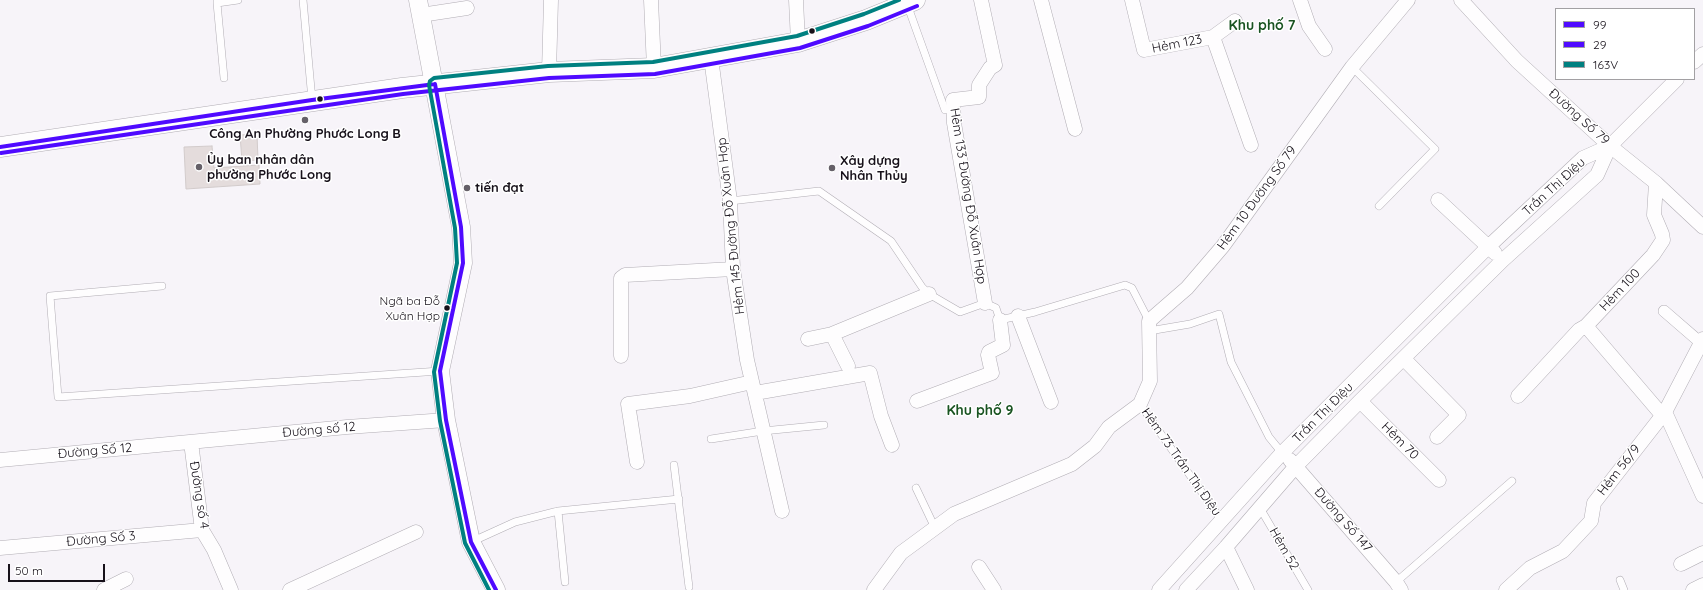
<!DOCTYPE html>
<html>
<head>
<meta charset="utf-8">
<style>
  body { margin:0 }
  #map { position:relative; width:1703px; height:590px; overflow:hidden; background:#f7f4f9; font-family:Quicksand,sans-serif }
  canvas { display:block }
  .legend { position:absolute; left:1555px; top:8px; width:140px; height:72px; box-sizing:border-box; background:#fff; border:1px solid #a2a0a3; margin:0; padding:5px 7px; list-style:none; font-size:12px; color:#17111a }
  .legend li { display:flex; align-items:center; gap:8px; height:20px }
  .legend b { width:20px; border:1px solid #a2a0a3 }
  .scale { position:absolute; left:8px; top:564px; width:97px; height:18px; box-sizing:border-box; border:2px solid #17111a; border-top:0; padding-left:5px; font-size:12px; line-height:14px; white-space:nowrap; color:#17111a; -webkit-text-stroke:3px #fff; paint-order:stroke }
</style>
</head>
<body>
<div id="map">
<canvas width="1703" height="590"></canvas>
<ul class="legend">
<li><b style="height:5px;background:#4f0aff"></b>99</li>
<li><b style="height:5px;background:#4f0aff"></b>29</li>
<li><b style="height:5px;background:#008080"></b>163V</li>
</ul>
<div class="scale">50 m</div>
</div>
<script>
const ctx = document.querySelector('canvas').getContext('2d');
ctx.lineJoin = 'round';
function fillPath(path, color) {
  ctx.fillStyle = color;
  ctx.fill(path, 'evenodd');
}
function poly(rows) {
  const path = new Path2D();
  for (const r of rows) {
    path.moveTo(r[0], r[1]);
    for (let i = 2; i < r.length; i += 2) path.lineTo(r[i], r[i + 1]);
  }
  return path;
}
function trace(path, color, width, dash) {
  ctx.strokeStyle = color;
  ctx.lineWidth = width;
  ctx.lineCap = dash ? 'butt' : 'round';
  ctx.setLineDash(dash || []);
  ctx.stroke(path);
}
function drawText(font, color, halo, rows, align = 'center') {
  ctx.font = font + ' Quicksand,sans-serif';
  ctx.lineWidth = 3;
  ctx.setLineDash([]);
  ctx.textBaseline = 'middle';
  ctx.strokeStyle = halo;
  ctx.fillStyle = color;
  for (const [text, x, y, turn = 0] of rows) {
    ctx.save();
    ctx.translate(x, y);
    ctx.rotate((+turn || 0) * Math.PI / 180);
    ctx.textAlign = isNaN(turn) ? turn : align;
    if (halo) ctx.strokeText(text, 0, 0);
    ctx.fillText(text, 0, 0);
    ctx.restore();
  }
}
const building = poly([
  [257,134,258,160,242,161,240,135,257,134],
  [212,146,214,168,259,165,260,184,186,189,184,147,212,146]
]);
fillPath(building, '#e4dcdc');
trace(building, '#d2cbcb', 1);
const service = poly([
  [217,0,217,3,238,0],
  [303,0,312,100],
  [217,3,224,78],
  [907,4,945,110],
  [1352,67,1435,149,1379,206],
  [730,201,819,191,891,241,922,287,929,294,960,312,985,303,996,308,1000,320,1035,312,1125,285,1132,288,1149,321],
  [162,286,50,296,58,397,440,371],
  [1149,331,1190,324,1219,314,1231,362,1269,437,1282,453],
  [1140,404,1222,521],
  [711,439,763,431,824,425],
  [674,465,689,587],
  [916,488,935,528],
  [1260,508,1308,590],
  [558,511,565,582],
  [471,542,515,522,558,511,679,499],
  [1620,580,1624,590],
  [1396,582,1512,481]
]);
const pedestrian = poly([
  [1664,311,1701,343]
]);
const minor = poly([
  [651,0,654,68],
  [796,0,798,42],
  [981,0,995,65,990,68,979,85,979,97,953,100,954,123,985,303],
  [1041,0,1075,129],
  [1132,0,1144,50,1213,37,1235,21],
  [1300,0,1309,26,1325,49],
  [1461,0,1517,61,1610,146,1656,183,1703,227],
  [421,15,467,8],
  [1213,37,1251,145],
  [711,58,730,201,733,269,747,360,782,511],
  [1694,62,1703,54],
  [549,72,551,0],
  [1438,200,1495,253],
  [1018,316,1051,402],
  [1586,326,1662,415],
  [832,334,848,366],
  [808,339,832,334,929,294],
  [621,356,621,278,625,275,733,269],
  [1404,359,1459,415,1437,437],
  [755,393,870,373,881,416,892,445],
  [1518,396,1579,330,1586,326,1653,255,1663,240,1662,234,1654,215,1656,183],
  [917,401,992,373,988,355,989,352,1003,345,1000,320],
  [1360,401,1439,480],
  [1665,412,1703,496],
  [191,442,202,530,214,550,231,590],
  [0,460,347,427,446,420],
  [1290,460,1396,582,1401,590],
  [637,462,628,404,690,396,752,382],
  [1226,547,1247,590],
  [0,548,202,530],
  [1681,564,1703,553],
  [979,567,994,590],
  [104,590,126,579],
  [290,590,416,532],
  [874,590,901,553,954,514,1072,464,1095,446,1109,427,1140,404,1150,381,1149,321,1187,288,1223,246,1352,67,1408,0],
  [1159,590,1282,453,1488,247,1583,158,1610,146,1677,79],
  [1186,590,1226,547,1296,466,1360,401,1503,260,1597,175,1610,146],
  [1506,590,1530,568,1563,551,1591,521,1594,503,1665,412,1703,339],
  [1693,590,1703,585]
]);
const tertiary = poly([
  [418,0,461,227,463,263,440,371,446,420,471,542,496,590]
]);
const secondary = poly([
  [0,147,402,88,549,72,654,68,798,42,866,20,915,0]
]);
trace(service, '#b1adb4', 8);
trace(pedestrian, '#b1adb4', 12);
trace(minor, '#b1adb4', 15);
trace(tertiary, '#b1adb4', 19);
trace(secondary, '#b1adb4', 21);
trace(service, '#fefdfe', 7);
trace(pedestrian, '#fefdfe', 11);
trace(minor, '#fefdfe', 14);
trace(tertiary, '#fefdfe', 18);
trace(secondary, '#fefdfe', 20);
trace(poly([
  [435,84,461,227,463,263,440,371,446,420,471,542,496,590],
  [0,147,312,100,435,84]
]), '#4f0aff', 4);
trace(poly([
  [1,153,403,94,549,78,655,74,800,48,868,26,917,6]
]), '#4f0aff', 4);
trace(poly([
  [489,590,465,543,440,421,434,372,457,263,455,228,429,85,430,81,434,78,548,66,653,62,797,36,864,14,899,0]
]), '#008080', 4);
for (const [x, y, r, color] of [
  [812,31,3.5,"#17111a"],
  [320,99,3.5,"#17111a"],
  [305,120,4,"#656068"],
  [199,167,4,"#656068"],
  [832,168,4,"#656068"],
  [467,188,4,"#656068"],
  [447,308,3.5,"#17111a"]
]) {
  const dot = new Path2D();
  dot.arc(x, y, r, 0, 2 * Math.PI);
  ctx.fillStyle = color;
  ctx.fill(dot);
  trace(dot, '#fff', 1.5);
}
drawText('12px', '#17111a', '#fff', [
  ["Ngã ba Đỗ",440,301],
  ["Xuân Hợp",440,316]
], 'right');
drawText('13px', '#17111a', '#fff', [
  ["Hẻm 123",1177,44,-11],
  ["Đường Số 79",1579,117,42],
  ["Trần Thị Điệu",1554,187,-42],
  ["Hẻm 133 Đường Đỗ Xuân Hợp",968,196,81],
  ["Hẻm 10 Đường Số 79",1257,198,-54],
  ["Hẻm 145 Đường Đỗ Xuân Hợp",731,226,-96],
  ["Hẻm 100",1620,290,-47],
  ["Trần Thị Điệu",1323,413,-45],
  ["Đường số 12",319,430,-5],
  ["Hẻm 70",1400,441,45],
  ["Đường Số 12",95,451,-5],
  ["Hẻm 73 Trần Thị Điệu",1181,462,55],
  ["Hẻm 56/9",1619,470,-52],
  ["Đường số 4",199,495,81],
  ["Đường Số 147",1343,520,49],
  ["Đường Số 3",101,539,-5],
  ["Hẻm 52",1284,549,60]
]);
drawText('bold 13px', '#17111a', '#fff', [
  ["Công An Phường Phước Long B",305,134,"center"],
  ["Ủy ban nhân dân",207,160],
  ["phường Phước Long",207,175],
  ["Xây dựng",840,161],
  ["Nhân Thủy",840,176],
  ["tiến đạt",475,188]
], 'left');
drawText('bold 14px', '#1a5422', '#fff', [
  ["Khu phố 7",1262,26],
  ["Khu phố 9",980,411]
]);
</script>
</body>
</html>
